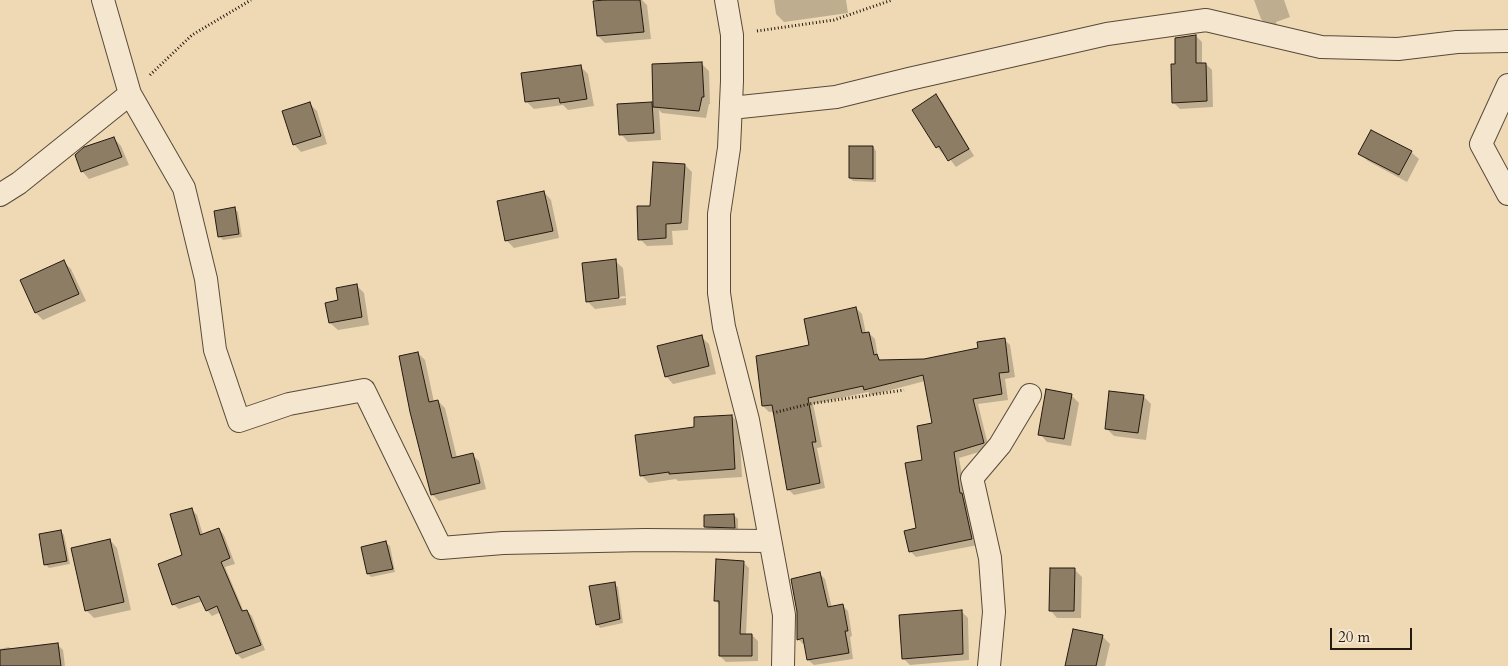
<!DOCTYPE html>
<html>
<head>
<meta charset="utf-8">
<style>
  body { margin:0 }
  #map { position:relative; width:1508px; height:666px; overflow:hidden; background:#efd9b5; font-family:Cardo,serif }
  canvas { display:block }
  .scale { position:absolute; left:1330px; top:628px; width:82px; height:22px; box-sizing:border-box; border:2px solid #251a0f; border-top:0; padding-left:6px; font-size:15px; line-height:18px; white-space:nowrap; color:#251a0f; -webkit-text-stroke:4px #f5e6cf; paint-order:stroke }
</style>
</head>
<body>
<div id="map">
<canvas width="1508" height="666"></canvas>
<div class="scale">20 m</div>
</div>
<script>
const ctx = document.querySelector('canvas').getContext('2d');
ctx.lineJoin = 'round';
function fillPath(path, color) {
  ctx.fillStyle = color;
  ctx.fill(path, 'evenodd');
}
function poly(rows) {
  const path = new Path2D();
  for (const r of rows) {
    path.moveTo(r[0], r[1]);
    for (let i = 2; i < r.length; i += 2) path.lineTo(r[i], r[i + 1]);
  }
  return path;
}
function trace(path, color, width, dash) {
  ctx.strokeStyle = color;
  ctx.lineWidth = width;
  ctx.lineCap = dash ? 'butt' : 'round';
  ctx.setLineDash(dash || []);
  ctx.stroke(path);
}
fillPath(poly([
  [617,0,642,0,647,5,651,39,605,43,598,36],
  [774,0,846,0,848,13,784,22,776,14],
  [1254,0,1284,0,1290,17,1276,22,1277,26,1267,24,1261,19],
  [1196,36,1202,42,1202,64,1206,64,1212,70,1213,107,1180,109,1173,102,1176,65],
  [702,64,709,71,710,104,709,104,706,118,662,113,659,110,661,140,628,142,621,134,651,103,654,107],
  [581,67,588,74,594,106,568,110,563,105,534,109,527,102,523,74],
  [936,96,942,102,974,156,956,167,945,153,943,154,937,147],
  [310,104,317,111,327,144,301,152,294,144],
  [114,138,121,146,129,165,89,179,82,171],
  [873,147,876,151,876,182,853,181,850,178],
  [1411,152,1419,159,1407,182,1368,161,1360,154],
  [685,165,692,172,688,230,672,231,673,245,647,246,640,239,651,207],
  [544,192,551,200,559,238,514,248,506,240],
  [235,209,238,212,242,237,223,240,220,237],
  [615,261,623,268,626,298,626,296,592,300,592,302,626,298,626,305,595,309,587,301],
  [64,262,71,269,86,301,43,320,36,313,21,281],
  [356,285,364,293,369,325,338,330,330,323,327,304,339,301],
  [856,308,862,314,866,334,869,333,875,339,878,357,882,361,925,360,979,349,1004,339,1010,345,1015,377,1005,379,1008,400,978,404,989,449,959,458,966,498,978,545,916,557,910,551,917,529,933,424,925,381,872,395,868,392,813,404,822,447,817,448,825,488,794,495,788,489,775,411,769,412,763,406,811,346],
  [701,337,709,344,716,374,673,384,666,376],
  [418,353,425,360,434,402,438,401,445,408,457,458,472,455,479,461,486,489,439,501,432,494],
  [1071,395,1079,403,1071,446,1047,442,1040,434],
  [1143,396,1151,404,1146,440,1114,436,1106,428],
  [732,416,739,424,742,477,678,481,676,479,649,483,641,475,695,428],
  [191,509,197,515,203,535,219,529,224,535,235,564,225,567,244,612,247,611,252,616,265,650,242,659,237,654,221,612,212,616,207,610,203,601,179,609,173,604],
  [734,515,738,519,738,531,709,530,705,527],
  [61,531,64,535,70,564,49,568,45,564],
  [110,540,117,548,131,610,94,618,86,610],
  [386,543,390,546,395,572,371,577,368,574],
  [743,562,749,568,746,635,752,635,758,641,758,661,726,662,720,656,720,606,715,600],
  [1075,570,1082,577,1081,618,1057,618,1050,610],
  [819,573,825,579,832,608,843,606,848,611,852,636,850,637,853,659,814,665,808,660,806,644,803,644,798,639,798,612],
  [614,584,618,587,623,623,600,628,597,624],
  [962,612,968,618,969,660,910,665,904,659],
  [1102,636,1110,644,1105,666,1066,666],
  [57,644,63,650,65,666,0,666,0,649,9,647,11,650]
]), '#0003');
const building = poly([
  [605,0,640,0,644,32,597,36,593,1,605,0],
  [1196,35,1196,63,1206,63,1207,101,1172,103,1171,64,1175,64,1175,38,1196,35],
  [702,62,704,97,702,97,699,111,653,107,652,64,702,62],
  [581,65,587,99,560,103,559,98,525,102,521,73,581,65],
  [936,94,969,149,948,161,939,146,936,148,912,110,936,94],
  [310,102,321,136,293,145,282,111,310,102],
  [652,102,654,133,619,135,617,104,652,102],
  [1371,130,1412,151,1399,175,1358,154,1371,130],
  [114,137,122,157,81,172,75,155,84,147,114,137],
  [849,146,873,146,873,179,849,178,849,146],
  [653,162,685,164,681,223,666,224,666,238,638,240,637,206,650,206,653,162],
  [544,191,553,231,505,241,497,201,544,191],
  [235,207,239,234,218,237,214,211,235,207],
  [616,259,619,298,586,302,582,263,616,259],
  [64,260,79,294,35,313,20,280,64,260],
  [357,284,362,317,329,323,325,303,338,300,336,288,357,284],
  [856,307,862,333,869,332,874,355,877,354,879,360,924,359,978,348,977,342,1005,338,1009,372,999,373,1002,394,973,399,984,443,954,452,960,493,962,493,972,539,909,552,904,531,916,528,905,463,922,460,917,426,932,423,923,375,864,390,863,386,808,398,816,442,812,442,820,483,787,490,772,405,762,406,756,356,809,345,804,319,856,307],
  [702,335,709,366,665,377,657,346,702,335],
  [418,352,429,402,438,400,452,458,473,453,480,483,431,495,410,412,399,356,418,352],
  [1046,389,1072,394,1064,439,1038,435,1046,389],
  [1109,391,1144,395,1138,433,1105,429,1109,391],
  [732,415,735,469,669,474,669,472,640,476,635,435,694,427,694,417,732,415],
  [192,508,200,535,219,528,230,558,221,562,242,611,247,610,261,645,236,654,217,606,206,611,199,596,172,605,158,564,182,555,170,514,192,508],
  [734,514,735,528,704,527,704,515,734,514],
  [61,530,67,561,44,565,39,534,61,530],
  [110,539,124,602,85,611,71,548,110,539],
  [386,541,393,569,367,574,361,547,386,541],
  [716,559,744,561,740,634,752,634,752,656,719,656,719,601,714,601,716,559],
  [1050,568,1075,568,1074,611,1049,611,1050,568],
  [820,572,828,607,843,604,848,631,845,631,849,653,807,660,803,638,797,640,797,612,791,579,820,572],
  [615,582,620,619,596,625,589,586,615,582],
  [962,610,963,654,902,659,899,615,962,610],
  [1073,629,1103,635,1096,666,1065,666,1073,629],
  [58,643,61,666,0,666,0,650,58,643]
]);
fillPath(building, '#8e7d65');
trace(building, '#251a0f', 1);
const minor = poly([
  [726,0,732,35,732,81,729,148,719,214,719,293,724,327,748,420,784,615,783,666],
  [1508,85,1481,144,1508,194],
  [130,94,184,188,206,279,215,350,239,421,289,404,364,390,441,548,503,543,645,540,769,541],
  [731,108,836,97,909,79,1107,34,1206,20,1321,47,1398,49,1457,42,1508,41],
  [0,195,19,183,130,94,103,0],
  [989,666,994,612,990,558,972,478,1000,445,1030,395]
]);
trace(minor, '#584a38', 24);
trace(poly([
  [757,31,834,20,892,0],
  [150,75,192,35,251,0],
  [773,413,809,404,904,390]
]), '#251a0f', 3, [1, 2.5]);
trace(minor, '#f5e6cf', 22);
</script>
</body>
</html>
